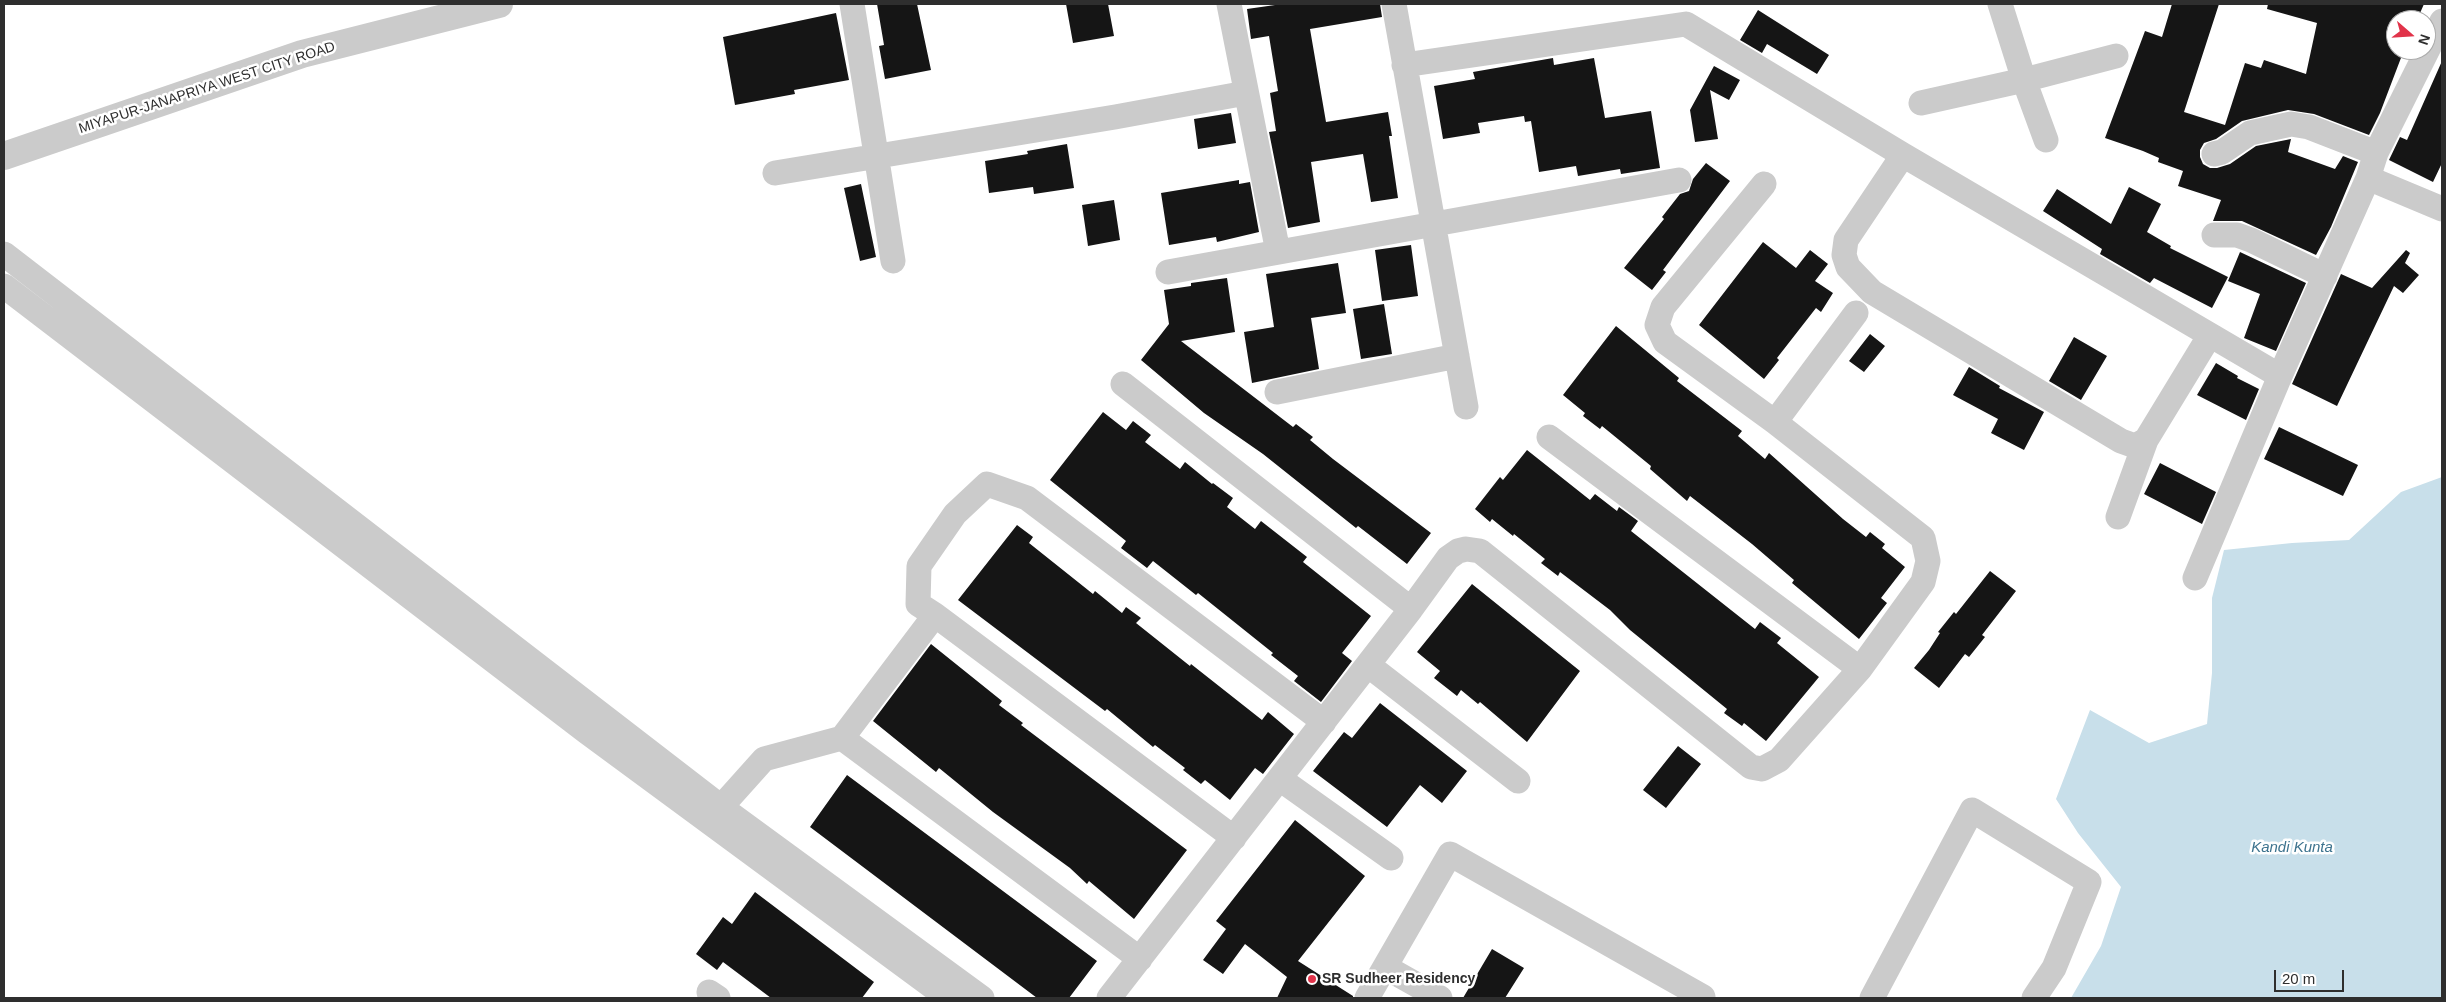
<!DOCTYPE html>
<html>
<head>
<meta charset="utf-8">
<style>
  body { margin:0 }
  #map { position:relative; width:2446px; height:1002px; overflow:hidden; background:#fff; font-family:Arial,sans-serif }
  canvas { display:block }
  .frame { position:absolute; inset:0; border:5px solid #2e2e2e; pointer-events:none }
  .north { position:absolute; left:2386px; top:10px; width:50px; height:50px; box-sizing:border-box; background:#fff; border:1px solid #ababab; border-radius:50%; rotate:109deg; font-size:14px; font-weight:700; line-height:20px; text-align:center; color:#2e2e2e }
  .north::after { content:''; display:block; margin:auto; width:18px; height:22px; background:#e1334a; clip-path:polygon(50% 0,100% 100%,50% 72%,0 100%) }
  .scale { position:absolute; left:2274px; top:970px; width:70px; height:22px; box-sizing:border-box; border:2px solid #2e2e2e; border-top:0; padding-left:6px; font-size:15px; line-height:18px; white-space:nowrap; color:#2e2e2e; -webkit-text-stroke:4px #fff; paint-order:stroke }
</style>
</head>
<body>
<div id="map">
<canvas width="2446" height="1002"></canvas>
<div class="frame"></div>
<div class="north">N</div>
<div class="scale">20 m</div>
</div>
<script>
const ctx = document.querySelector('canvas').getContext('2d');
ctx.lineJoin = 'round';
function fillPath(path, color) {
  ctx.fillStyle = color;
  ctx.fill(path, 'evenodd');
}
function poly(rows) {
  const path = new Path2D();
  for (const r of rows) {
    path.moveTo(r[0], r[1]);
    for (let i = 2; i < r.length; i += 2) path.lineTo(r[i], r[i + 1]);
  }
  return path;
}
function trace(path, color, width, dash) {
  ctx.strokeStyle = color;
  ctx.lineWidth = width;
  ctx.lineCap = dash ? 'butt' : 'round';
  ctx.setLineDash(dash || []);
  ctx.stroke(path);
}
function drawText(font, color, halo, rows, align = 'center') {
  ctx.font = font + ' Arial,sans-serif';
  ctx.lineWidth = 5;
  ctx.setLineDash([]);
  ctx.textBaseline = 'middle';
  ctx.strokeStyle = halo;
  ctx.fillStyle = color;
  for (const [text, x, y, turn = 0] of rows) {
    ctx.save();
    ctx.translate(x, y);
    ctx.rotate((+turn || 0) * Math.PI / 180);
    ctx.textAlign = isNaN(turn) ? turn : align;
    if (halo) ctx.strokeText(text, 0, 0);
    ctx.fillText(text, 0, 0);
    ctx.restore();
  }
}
fillPath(poly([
  [2442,477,2442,998,2071,998,2101,946,2121,887,2078,833,2056,799,2090,710,2149,743,2207,724,2212,673,2212,598,2224,550,2292,543,2349,540,2401,492]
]), '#c8dfea');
fillPath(poly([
  [877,4,917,4,931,70,885,79,879,46,884,45],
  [1066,4,1108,4,1114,36,1073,43],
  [1282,4,1380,4,1382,17,1310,29,1326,122,1388,112,1392,136,1389,136,1398,198,1371,202,1363,154,1311,162,1320,222,1288,228,1269,132,1276,131,1270,93,1278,91,1269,36,1251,39,1247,9],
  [2172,4,2219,4,2184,112,2225,125,2245,63,2261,68,2264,60,2306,74,2317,23,2267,9,2268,4,2424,4,2417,20,2396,20,2396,50,2404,50,2380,113,2369,135,2314,114,2288,110,2242,121,2216,139,2204,143,2200,150,2200,157,2203,164,2210,168,2217,168,2230,164,2256,146,2291,139,2288,152,2335,169,2343,156,2358,162,2331,227,2316,255,2242,221,2213,221,2221,200,2178,186,2183,171,2158,162,2159,158,2143,151,2105,138,2145,31,2162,37],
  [1758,10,1829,55,1817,74,1767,44,1762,53,1740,40],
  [836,13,849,80,794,90,795,94,735,105,723,37],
  [1553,58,1554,65,1594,58,1605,118,1651,111,1660,168,1621,174,1620,169,1578,176,1576,166,1539,172,1531,121,1525,122,1524,116,1478,123,1480,133,1443,139,1434,86,1475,79,1473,72],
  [2442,61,2442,163,2433,182,2389,160,2400,137,2407,140],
  [1714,66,1740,80,1729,100,1710,90,1718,139,1695,142,1690,110],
  [1231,113,1236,143,1198,149,1194,119],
  [1067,144,1074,188,1034,194,1033,187,989,193,985,161,1028,154,1027,151],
  [1706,163,1730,181,1663,270,1666,272,1652,290,1624,268,1664,219,1662,217,1680,194,1689,191,1693,179],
  [1239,180,1239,184,1250,182,1259,232,1217,242,1216,237,1169,245,1161,193],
  [861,184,876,257,860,261,844,188],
  [2129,187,2161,204,2147,232,2171,246,2170,248,2228,277,2212,308,2154,278,2150,283,2100,254,2102,249,2043,211,2057,189,2111,224],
  [1114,200,1120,240,1088,246,1082,205],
  [1763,242,1796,268,1810,250,1828,264,1815,281,1833,293,1821,312,1816,308,1777,358,1779,360,1764,379,1699,325],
  [1411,245,1418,296,1382,301,1375,250],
  [2406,250,2410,253,2405,263,2419,275,2403,293,2394,286,2337,406,2292,384,2341,274,2372,288],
  [2240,252,2306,283,2276,351,2244,338,2260,294,2228,281],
  [1338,263,1346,313,1311,318,1319,369,1252,383,1244,332,1274,327,1266,274],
  [1227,278,1235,332,1181,341,1293,427,1296,424,1313,437,1310,440,1333,459,1431,533,1407,564,1358,526,1356,528,1263,454,1204,413,1141,360,1169,324,1164,290,1191,286,1191,283],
  [1384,304,1392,354,1361,359,1353,309],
  [1616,326,1679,378,1677,381,1742,431,1738,436,1765,459,1769,453,1843,519,1866,537,1870,532,1885,544,1882,548,1905,567,1881,598,1887,603,1859,639,1792,583,1794,580,1752,544,1690,496,1687,501,1650,469,1651,466,1602,426,1600,429,1583,416,1585,413,1563,395],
  [1870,334,1885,346,1864,372,1849,361],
  [2074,337,2107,356,2081,400,2049,381],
  [2216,363,2238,376,2237,378,2259,389,2246,420,2197,395],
  [1969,367,2000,386,1999,388,2044,412,2024,450,1991,433,1998,419,1953,395],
  [1103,412,1126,430,1133,421,1151,435,1145,442,1180,469,1185,462,1212,484,1213,483,1233,498,1227,507,1255,529,1261,521,1307,557,1303,562,1371,616,1342,653,1352,661,1321,702,1294,681,1298,676,1271,655,1273,653,1198,593,1196,595,1153,561,1147,568,1121,548,1126,541,1050,480],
  [2279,427,2358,465,2343,496,2264,459],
  [1527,450,1590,500,1595,494,1617,511,1619,507,1638,521,1631,531,1755,629,1760,622,1781,638,1777,643,1819,677,1766,741,1744,723,1742,726,1724,713,1727,709,1630,630,1610,610,1560,572,1558,576,1541,563,1545,559,1514,534,1513,536,1492,519,1490,522,1475,509,1500,477,1503,480],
  [2160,463,2216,492,2202,524,2144,494],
  [1017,525,1033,537,1029,543,1093,594,1095,591,1122,613,1126,607,1141,618,1136,623,1190,666,1191,664,1262,720,1268,712,1294,734,1263,774,1255,768,1230,800,1205,780,1201,784,1183,770,1185,768,1155,745,1153,747,1107,709,1105,711,958,600],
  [1990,571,2016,591,1982,635,1985,637,1969,657,1965,654,1939,688,1914,668,1929,650,1940,633,1938,632,1954,612,1956,614],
  [1472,584,1580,671,1527,742,1480,702,1478,704,1461,690,1457,696,1434,678,1440,671,1417,652],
  [931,644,1002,701,999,705,1023,723,1021,725,1187,850,1134,919,1089,881,1087,884,1070,868,993,812,939,768,936,772,873,721],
  [1380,703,1467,771,1442,803,1420,785,1387,827,1313,771,1344,732,1352,738],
  [1678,746,1701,764,1666,808,1643,790],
  [847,775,1097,961,1069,998,1037,998,810,827],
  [1295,820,1365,876,1298,961,1353,996,1353,998,1277,998,1287,977,1245,944,1223,974,1203,960,1226,929,1216,921],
  [755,892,874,982,862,998,771,998,723,962,717,970,696,954,723,917,732,924],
  [1492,949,1524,968,1505,998,1463,998]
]), '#151515');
trace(poly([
  [852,4,893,261],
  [1229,4,1278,252],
  [1394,4,1466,407],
  [2000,4,2024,80,2046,140],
  [1404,65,1686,24,1903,155,2280,376],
  [1921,103,2024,80,2116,56],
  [2214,154,2222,152,2250,133,2291,124,2309,127,2376,153],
  [1903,155,1846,240,1844,255,1848,267,1872,292,2121,441,2135,446,2146,440,2210,335],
  [775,173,1115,117,1246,93],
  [2368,178,2442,209],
  [2214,235,2237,235,2251,240,2325,276],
  [4,254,721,807,982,998],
  [1168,272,1679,180],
  [4,286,587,732,948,998],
  [1123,384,1411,609],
  [1277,392,1457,356],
  [1775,422,1856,313],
  [1549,437,1860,669],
  [2118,517,2146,440],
  [2195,578,2280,376,2368,178,2376,153,2442,21],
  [935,615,918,604,919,566,955,514,987,484,1027,498,1324,722],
  [1368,665,1518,781],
  [842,738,1140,959],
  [1280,779,1391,858],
  [721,807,764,759,842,738,935,615,1234,838],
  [1385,967,1440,998],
  [709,992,718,998],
  [1109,998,1411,609,1448,558,1458,551,1466,549,1480,551,1751,767,1762,769,1779,760,1860,669,1923,582,1928,561,1923,538,1775,422,1665,342,1657,325,1663,307,1764,184],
  [1367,998,1450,854,1703,997],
  [1872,998,1972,810,2089,882,2054,968,2034,998]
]), '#cbcbcb', 25);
trace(poly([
  [4,156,302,54,499,4]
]), '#cbcbcb', 28);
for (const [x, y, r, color] of [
  [1312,979,5,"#e1334a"]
]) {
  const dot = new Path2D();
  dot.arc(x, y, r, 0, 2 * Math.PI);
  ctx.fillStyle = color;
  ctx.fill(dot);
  trace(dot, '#fff', 2);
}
drawText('14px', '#2e2e2e', '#fff', [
  ["MIYAPUR-JANAPRIYA WEST CITY ROAD",207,88,-18]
]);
drawText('bold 14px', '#2e2e2e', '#fff', [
  ["SR Sudheer Residency",1322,979]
], 'left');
drawText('italic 15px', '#3d738e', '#fff', [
  ["Kandi Kunta",2292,848]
]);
</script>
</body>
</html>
